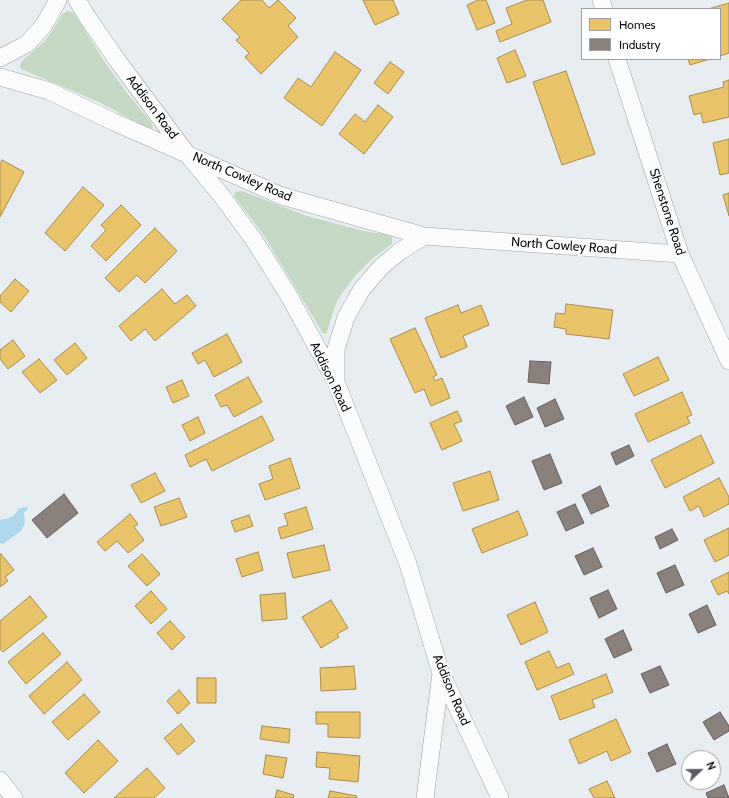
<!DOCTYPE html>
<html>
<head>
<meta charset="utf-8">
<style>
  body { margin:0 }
  #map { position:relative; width:729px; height:798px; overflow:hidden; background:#e8edf2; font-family:Cabin,sans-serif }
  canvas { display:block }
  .legend { position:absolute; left:581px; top:8px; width:140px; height:52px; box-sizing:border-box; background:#fff; border:1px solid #9e9fa0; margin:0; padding:5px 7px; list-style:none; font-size:12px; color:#0c0e11 }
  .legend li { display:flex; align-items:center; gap:8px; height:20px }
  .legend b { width:20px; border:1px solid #9e9fa0 }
  .north { position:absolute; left:681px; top:750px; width:40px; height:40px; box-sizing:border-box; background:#fff; border:1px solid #9e9fa0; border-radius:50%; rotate:68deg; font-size:11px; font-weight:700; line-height:16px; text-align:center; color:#0c0e11 }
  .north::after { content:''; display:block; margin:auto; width:14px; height:18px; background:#595c60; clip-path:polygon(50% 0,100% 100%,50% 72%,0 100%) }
</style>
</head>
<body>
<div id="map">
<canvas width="729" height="798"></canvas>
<ul class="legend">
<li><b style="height:11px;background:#e9c46a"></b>Homes</li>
<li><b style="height:11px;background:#8a817c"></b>Industry</li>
</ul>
<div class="north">N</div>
</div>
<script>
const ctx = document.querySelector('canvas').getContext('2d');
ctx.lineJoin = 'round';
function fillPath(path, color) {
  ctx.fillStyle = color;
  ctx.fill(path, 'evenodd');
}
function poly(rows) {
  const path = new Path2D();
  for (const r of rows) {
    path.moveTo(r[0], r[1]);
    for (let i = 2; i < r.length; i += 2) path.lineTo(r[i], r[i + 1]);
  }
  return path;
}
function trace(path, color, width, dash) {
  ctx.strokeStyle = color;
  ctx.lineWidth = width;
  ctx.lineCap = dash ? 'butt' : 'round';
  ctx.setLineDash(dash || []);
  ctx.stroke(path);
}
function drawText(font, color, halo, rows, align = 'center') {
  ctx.font = font + ' Cabin,sans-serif';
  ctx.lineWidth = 4;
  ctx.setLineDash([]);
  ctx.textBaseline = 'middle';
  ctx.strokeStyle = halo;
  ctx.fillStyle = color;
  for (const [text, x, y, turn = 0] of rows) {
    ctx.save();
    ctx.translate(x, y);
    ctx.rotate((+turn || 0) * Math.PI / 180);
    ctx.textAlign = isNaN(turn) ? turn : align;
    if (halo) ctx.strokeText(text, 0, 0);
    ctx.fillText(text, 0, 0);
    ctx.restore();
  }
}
fillPath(poly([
  [68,11,74,13,104,61,127,93,151,122,153,127,152,129,147,128,99,102,21,69,20,65,22,61,45,41,54,28,62,14],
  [242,191,307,216,364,231,390,235,392,237,392,244,373,258,356,275,342,293,335,306,327,332,326,334,322,333,321,330,263,234,234,196,235,192]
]), '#c4d8c4');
fillPath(poly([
  [27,507,28,509,24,513,25,523,21,531,3,544,0,543,0,520,9,518,13,516,20,508]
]), '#aed7ed');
const homes = poly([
  [241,0,262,0,269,8,278,0,296,18,288,26,298,37,261,74,245,57,249,53,236,40,240,37,222,19,241,0],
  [363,0,393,0,399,14,375,25,363,0],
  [478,0,486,0,495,23,477,30,467,5,478,0],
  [527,0,543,0,551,22,500,42,496,31,512,24,506,8,527,0],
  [729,3,729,53,720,56,720,9,708,9,729,3],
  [515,50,526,76,507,83,497,58,515,50],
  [335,52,361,70,322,126,284,98,298,78,311,87,335,52],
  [688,59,710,59,690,65,688,59],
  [390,62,404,72,388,94,374,83,390,62],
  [566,71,595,154,562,165,533,82,566,71],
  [729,80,729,117,703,123,701,113,694,115,689,96,724,87,723,82,729,80],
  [378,105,393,117,364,154,339,134,355,114,365,122,378,105],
  [729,139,729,173,720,175,713,143,729,139],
  [2,160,24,172,0,217,0,164,2,160],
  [83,187,104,205,65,251,45,233,83,187],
  [729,193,729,216,723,195,729,193],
  [121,205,141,225,106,261,91,246,106,230,101,225,121,205],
  [155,228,177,251,145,283,137,275,119,292,105,278,155,228],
  [15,279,29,291,11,312,0,302,0,296,15,279],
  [162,289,175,304,187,295,196,306,155,341,145,329,131,341,119,326,162,289],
  [566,304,613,310,609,339,566,334,566,329,554,327,556,313,565,314,566,304],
  [458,305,461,313,481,305,489,325,463,336,467,347,441,358,425,318,458,305],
  [415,328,437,375,433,377,435,381,442,378,450,398,431,406,424,389,415,393,390,339,415,328],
  [227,334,242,362,214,377,205,360,198,364,192,353,227,334],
  [13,340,25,356,8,369,0,359,0,350,13,340],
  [75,343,87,358,67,375,54,360,75,343],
  [658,357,669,380,634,396,623,374,658,357],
  [39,359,57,380,40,393,22,372,39,359],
  [248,377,262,402,234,417,227,405,221,407,215,395,248,377],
  [182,380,189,396,173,403,166,387,182,380],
  [682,392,692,415,687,417,690,423,648,442,635,414,682,392],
  [457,411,462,421,454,424,462,441,442,450,430,423,457,411],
  [262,416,274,440,212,471,206,459,190,467,185,455,262,416],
  [198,417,205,433,190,441,182,425,198,417],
  [701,435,714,463,665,488,651,460,701,435],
  [290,458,300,488,265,500,259,484,273,479,269,466,290,458],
  [490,471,499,500,463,511,453,483,490,471],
  [155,473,165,491,141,503,131,485,155,473],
  [719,478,729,497,729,504,704,517,699,506,690,511,683,497,719,478],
  [179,498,187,517,161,526,154,507,179,498],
  [306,507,313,529,281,539,278,528,288,525,284,514,306,507],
  [518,511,528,535,482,553,472,529,518,511],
  [130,514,138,524,134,527,144,540,128,553,117,541,105,551,97,542,130,514],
  [249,515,253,526,235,532,231,521,249,515],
  [729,528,729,555,715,562,704,540,729,528],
  [324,545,330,570,293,578,287,553,324,545],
  [258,552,263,570,242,577,236,559,258,552],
  [1,554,14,570,5,577,8,581,0,587,0,555,1,554],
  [142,554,160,574,147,586,128,566,142,554],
  [729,572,729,594,727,591,718,595,711,581,729,572],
  [151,591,167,609,151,624,135,606,151,591],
  [285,593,287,619,262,621,260,595,285,593],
  [30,596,47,617,3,652,0,649,0,621,30,596],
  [331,600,348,628,337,634,339,637,321,648,302,617,331,600],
  [535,602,548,632,521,645,507,615,535,602],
  [170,621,185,637,172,650,157,633,170,621],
  [43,633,61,654,26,684,8,662,43,633],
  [549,651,557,668,569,663,574,674,537,690,525,662,549,651],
  [67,662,82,680,44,714,29,696,67,662],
  [354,666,356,689,321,691,320,668,354,666],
  [606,674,613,692,592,700,595,707,560,720,551,696,606,674],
  [197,678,216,678,216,703,197,703,197,678],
  [179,690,190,703,178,714,167,701,179,690],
  [84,694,100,712,68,740,52,722,84,694],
  [316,712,360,712,360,738,328,737,328,724,316,724,316,712],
  [616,719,631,752,611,761,607,751,579,764,569,740,616,719],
  [181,724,195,741,178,755,164,738,181,724],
  [262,726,290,729,289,743,260,739,262,726],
  [98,740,118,761,84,793,65,773,98,740],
  [317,752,360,756,358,782,329,779,330,768,316,767,317,752],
  [266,755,287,758,283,778,263,774,266,755],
  [147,768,165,788,154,798,114,798,147,768],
  [607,781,615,798,594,798,589,789,607,781],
  [277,790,294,795,293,798,275,798,277,790],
  [330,791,357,796,356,798,328,798,330,791]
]);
fillPath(homes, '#e9c46a');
trace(homes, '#a78d4f', 1);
const industry = poly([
  [530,361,551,362,549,384,528,382,530,361],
  [524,397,533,417,515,425,506,406,524,397],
  [555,399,564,419,545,427,537,408,555,399],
  [629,445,634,456,616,465,611,453,629,445],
  [550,454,562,483,544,490,532,461,550,454],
  [600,486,609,506,591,514,582,495,600,486],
  [64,494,78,513,47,538,32,520,64,494],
  [575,504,584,523,566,531,557,512,575,504],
  [672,529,678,540,660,549,655,537,672,529],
  [593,548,602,567,584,575,575,556,593,548],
  [675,565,684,585,666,593,657,573,675,565],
  [608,590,617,609,599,618,590,598,608,590],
  [707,605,716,625,698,633,689,614,707,605],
  [623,630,632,650,614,658,605,639,623,630],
  [660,666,669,685,650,693,641,674,660,666],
  [720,712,729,726,729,731,714,740,703,722,720,712],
  [667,744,676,764,657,772,648,753,667,744],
  [724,785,729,798,708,798,706,793,724,785]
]);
fillPath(industry, '#8a817c');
trace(industry, '#645e5c', 1);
const minor = poly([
  [77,0,88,18,117,60,187,154,221,195,254,240,289,296,336,382,408,564,441,673,500,798],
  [601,0,604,9],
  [0,58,27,44,44,25,58,0],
  [617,59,680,254,729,361],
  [0,77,49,91,114,122,282,196,424,236,680,254],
  [336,380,336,349,346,317,362,289,381,267,399,252,424,236],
  [0,780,14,798],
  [425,798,441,673]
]);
trace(minor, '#9fa2a6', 18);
trace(minor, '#fcfcfd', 17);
drawText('13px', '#0c0e11', '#fff', [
  ["Addison Road",152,107,53],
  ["North Cowley Road",242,177,23],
  ["Shenstone Road",667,212,72],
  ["North Cowley Road",564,246,4],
  ["Addison Road",330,377,64],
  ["Addison Road",451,690,67]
]);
</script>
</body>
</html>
